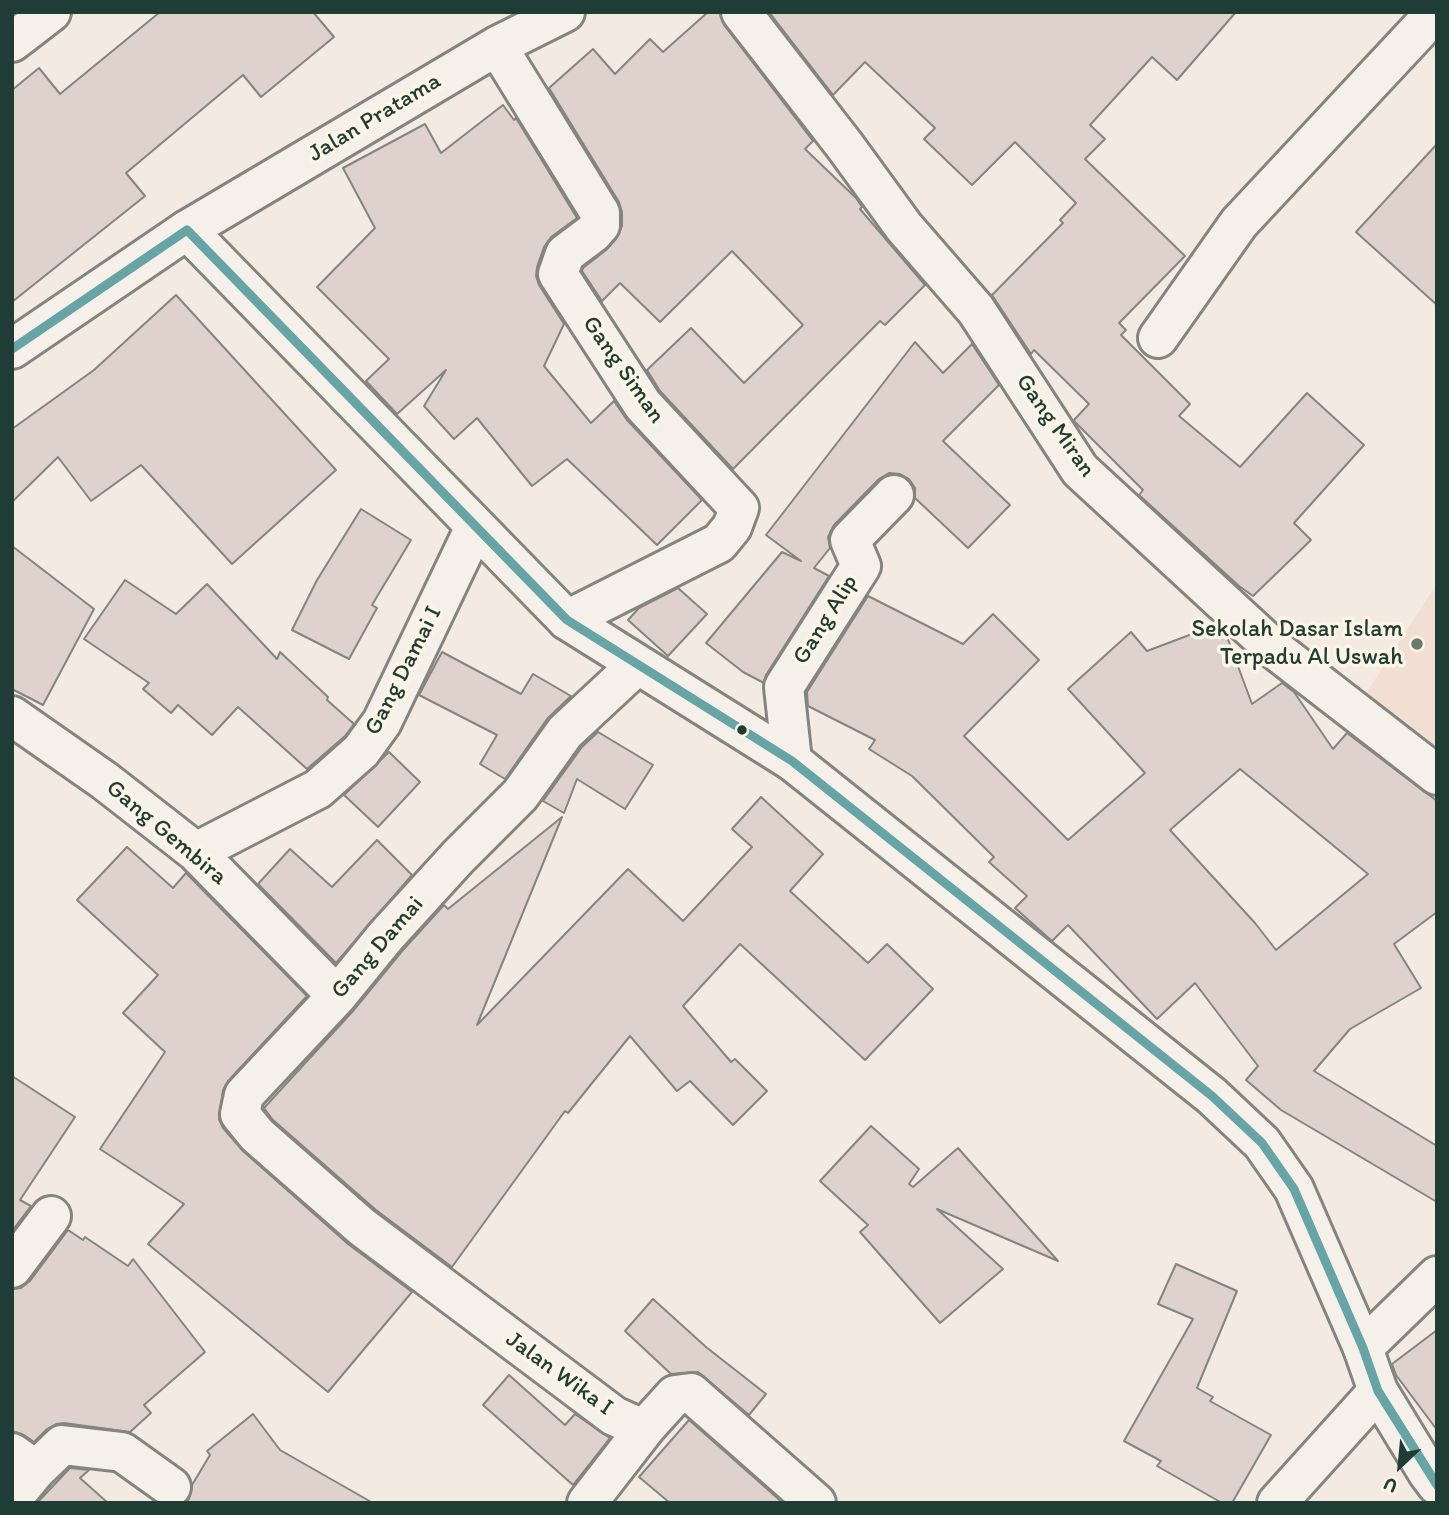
<!DOCTYPE html>
<html>
<head>
<meta charset="utf-8">
<style>
  body { margin:0 }
  #map { position:relative; width:1449px; height:1515px; overflow:hidden; background:#f3eae2; font-family:Itim,sans-serif }
  canvas { display:block }
  .frame { position:absolute; inset:0; border:14px solid #1f3d34; pointer-events:none }
  .north { position:absolute; left:1365px; top:1431px; width:70px; height:70px; -webkit-text-stroke:5px #fcf5e5; paint-order:stroke; rotate:206deg; font-size:19px; font-weight:700; line-height:28px; text-align:center; color:#1f3d34 }
  .north::after { content:''; display:block; margin:auto; width:24px; height:32px; background:#1f3d34; clip-path:polygon(50% 0,100% 100%,50% 72%,0 100%) }
</style>
</head>
<body>
<div id="map">
<canvas width="1449" height="1515"></canvas>
<div class="frame"></div>
<div class="north">U</div>
</div>
<script>
const ctx = document.querySelector('canvas').getContext('2d');
ctx.lineJoin = 'round';
function fillPath(path, color) {
  ctx.fillStyle = color;
  ctx.fill(path, 'evenodd');
}
function poly(rows) {
  const path = new Path2D();
  for (const r of rows) {
    path.moveTo(r[0], r[1]);
    for (let i = 2; i < r.length; i += 2) path.lineTo(r[i], r[i + 1]);
  }
  return path;
}
function trace(path, color, width, dash) {
  ctx.strokeStyle = color;
  ctx.lineWidth = width;
  ctx.lineCap = dash ? 'butt' : 'round';
  ctx.setLineDash(dash || []);
  ctx.stroke(path);
}
function drawText(font, color, halo, rows, align = 'center') {
  ctx.font = font + ' Itim,sans-serif';
  ctx.lineWidth = 7;
  ctx.setLineDash([]);
  ctx.textBaseline = 'middle';
  ctx.strokeStyle = halo;
  ctx.fillStyle = color;
  for (const [text, x, y, turn = 0] of rows) {
    ctx.save();
    ctx.translate(x, y);
    ctx.rotate((+turn || 0) * Math.PI / 180);
    ctx.textAlign = isNaN(turn) ? turn : align;
    if (halo) ctx.strokeText(text, 0, 0);
    ctx.fillText(text, 0, 0);
    ctx.restore();
  }
}
fillPath(poly([
  [1437,583,1437,766,1358,706]
]), '#f2dfd4');
const building = poly([
  [160,12,313,12,334,37,261,97,243,75,126,173,145,196,12,302,12,90,39,68,60,94,160,12],
  [708,12,720,12,724,25,813,141,805,149,856,198,862,207,860,209,925,285,885,325,880,321,733,469,660,391,647,370,691,328,744,383,803,325,732,251,660,322,620,283,602,301,582,271,583,268,606,250,616,239,622,226,622,212,619,202,549,88,593,49,615,74,650,39,663,52,708,12],
  [769,12,1236,12,1177,80,1152,57,1090,125,1105,139,1085,159,1185,256,1119,323,1126,330,1121,335,1190,404,1179,416,1240,467,1307,393,1364,445,1294,523,1311,540,1253,596,1239,586,1139,495,1143,490,1075,422,1074,420,1089,404,1034,350,1031,354,992,295,1063,223,1060,220,1076,203,1015,142,972,185,924,139,935,128,865,62,833,95,769,12],
  [503,105,514,120,516,118,577,218,551,237,544,247,537,267,536,276,539,285,564,324,544,366,591,423,614,401,627,420,702,500,657,545,567,459,532,486,477,418,454,439,424,406,446,370,397,414,366,381,389,359,317,287,375,228,343,168,425,124,441,153,503,105],
  [1437,144,1437,305,1356,232,1437,144],
  [176,295,336,470,232,564,141,465,91,501,58,457,12,502,12,429,94,370,176,295],
  [915,342,943,373,972,344,999,385,943,441,1010,505,968,548,915,498,915,488,909,479,900,474,889,473,879,479,834,525,828,537,830,548,814,568,829,576,766,675,764,683,743,672,706,643,782,552,801,561,766,535,915,342],
  [361,509,411,540,372,605,377,608,349,659,292,630,317,580,361,509],
  [12,546,94,609,43,705,12,689,12,546],
  [125,580,176,614,207,584,277,659,280,652,328,697,327,700,354,724,345,736,307,769,238,707,212,735,178,705,171,713,143,689,149,683,84,639,125,580],
  [678,588,707,614,668,656,628,620,639,608,678,588],
  [868,596,963,644,993,614,1039,660,964,736,1068,840,1145,773,1068,689,1131,632,1147,651,1216,625,1226,634,1252,704,1282,683,1294,692,1333,749,1347,733,1437,801,1437,912,1394,944,1421,988,1350,1029,1314,1071,1437,1146,1437,1202,1281,1110,1246,1080,1258,1066,1195,983,1157,1019,1068,925,1052,941,1015,908,1027,896,989,862,994,857,912,776,869,749,875,740,808,706,807,692,868,596],
  [1240,769,1368,874,1276,950,1255,923,1170,830,1240,769],
  [442,652,521,694,533,674,571,696,547,719,505,779,480,764,497,735,419,695,442,652],
  [598,732,653,765,625,809,577,779,564,813,543,801,582,747,598,732],
  [389,752,420,782,378,827,344,795,389,752],
  [761,797,823,854,790,891,868,963,887,944,933,989,865,1060,740,944,683,1006,731,1062,735,1059,767,1091,733,1125,690,1081,677,1091,630,1036,568,1113,565,1111,452,1267,376,1210,273,1120,264,1108,353,1011,403,950,444,905,448,909,562,817,477,1025,628,869,683,921,752,847,732,829,761,797],
  [377,840,412,875,336,963,258,884,290,849,332,887,377,840],
  [127,847,173,888,186,873,307,996,228,1081,223,1090,219,1119,223,1128,243,1151,348,1244,412,1292,328,1392,148,1244,184,1204,100,1149,165,1052,123,1013,158,975,77,900,127,847],
  [12,1076,75,1117,20,1200,31,1206,12,1231,12,1076],
  [871,1126,919,1169,909,1184,913,1187,958,1148,1058,1261,937,1209,1003,1269,940,1323,860,1232,868,1225,820,1181,871,1126],
  [68,1230,83,1240,85,1237,128,1266,133,1259,205,1352,144,1405,151,1413,130,1432,64,1423,56,1424,47,1429,34,1442,24,1435,12,1431,12,1289,21,1288,30,1281,68,1230],
  [1176,1264,1237,1291,1197,1388,1213,1397,1210,1401,1271,1435,1232,1503,1222,1503,1157,1466,1161,1461,1124,1441,1193,1319,1158,1304,1176,1264],
  [653,1299,706,1347,766,1394,749,1415,698,1372,671,1374,625,1331,653,1299],
  [1437,1330,1437,1430,1396,1375,1392,1364,1437,1330],
  [509,1375,565,1425,575,1414,610,1438,573,1485,483,1405,509,1375],
  [253,1414,280,1450,373,1503,185,1503,189,1499,192,1485,210,1455,207,1451,253,1414],
  [689,1420,783,1503,670,1503,639,1477,689,1420],
  [70,1468,89,1470,80,1478,108,1503,37,1503,70,1468]
]);
fillPath(building, '#dfd2cd');
trace(building, '#848580', 2);
const minor = poly([
  [741,12,845,146,904,227,976,310,1080,470,1273,648,1437,775],
  [12,42,51,12],
  [497,46,600,213,600,225,593,233,565,254,558,274,643,405,739,508,732,527,719,543,567,620],
  [187,230,497,46,565,12],
  [1158,338,1239,223,1436,12],
  [637,665,565,732,520,795,458,857,386,936,337,996,244,1095,240,1114,257,1135,362,1227,614,1416,634,1425,646,1427,675,1395,691,1393,816,1503],
  [12,716,105,781,196,852,337,996],
  [792,761,784,687,861,566,850,540,894,495],
  [196,852,318,789,361,751,382,722,475,527],
  [12,1268,51,1216],
  [1363,1348,1437,1276],
  [12,1453,36,1470,62,1445,122,1452,171,1487],
  [12,1499,36,1470],
  [587,1503,646,1427],
  [1277,1503,1378,1391]
]);
const tertiary = poly([
  [12,349,187,230,567,620,792,761,1212,1096,1262,1143,1294,1189,1363,1348,1378,1391,1428,1473,1437,1485]
]);
trace(minor, '#848580', 44);
trace(tertiary, '#848580', 44);
trace(minor, '#f5f1ea', 38);
trace(tertiary, '#f5f1ea', 38);
trace(poly([
  [12,349,187,230,567,620,792,761,1212,1096,1262,1143,1294,1189,1363,1348,1378,1391,1437,1485]
]), '#66a4a5', 9);
for (const [x, y, r, color] of [
  [1417,644,7,"#697a71"],
  [742,730,6,"#1f3d34"]
]) {
  const dot = new Path2D();
  dot.arc(x, y, r, 0, 2 * Math.PI);
  ctx.fillStyle = color;
  ctx.fill(dot);
  trace(dot, '#fcf5e5', 2.5);
}
drawText('24px', '#1f3d34', '#fcf5e5', [
  ["Jalan Pratama",375,118,-31],
  ["Gang Siman",623,370,55],
  ["Gang Miran",1055,426,55],
  ["Gang Alip",826,620,-58],
  ["Gang Damai I",404,671,-63],
  ["Gang Gembira",166,833,40],
  ["Gang Damai",378,948,-49],
  ["Jalan Wika I",559,1374,36]
]);
drawText('24px', '#1f3d34', '#fcf5e5', [
  ["Sekolah Dasar Islam",1403,630],
  ["Terpadu Al Uswah",1403,658]
], 'right');
</script>
</body>
</html>
